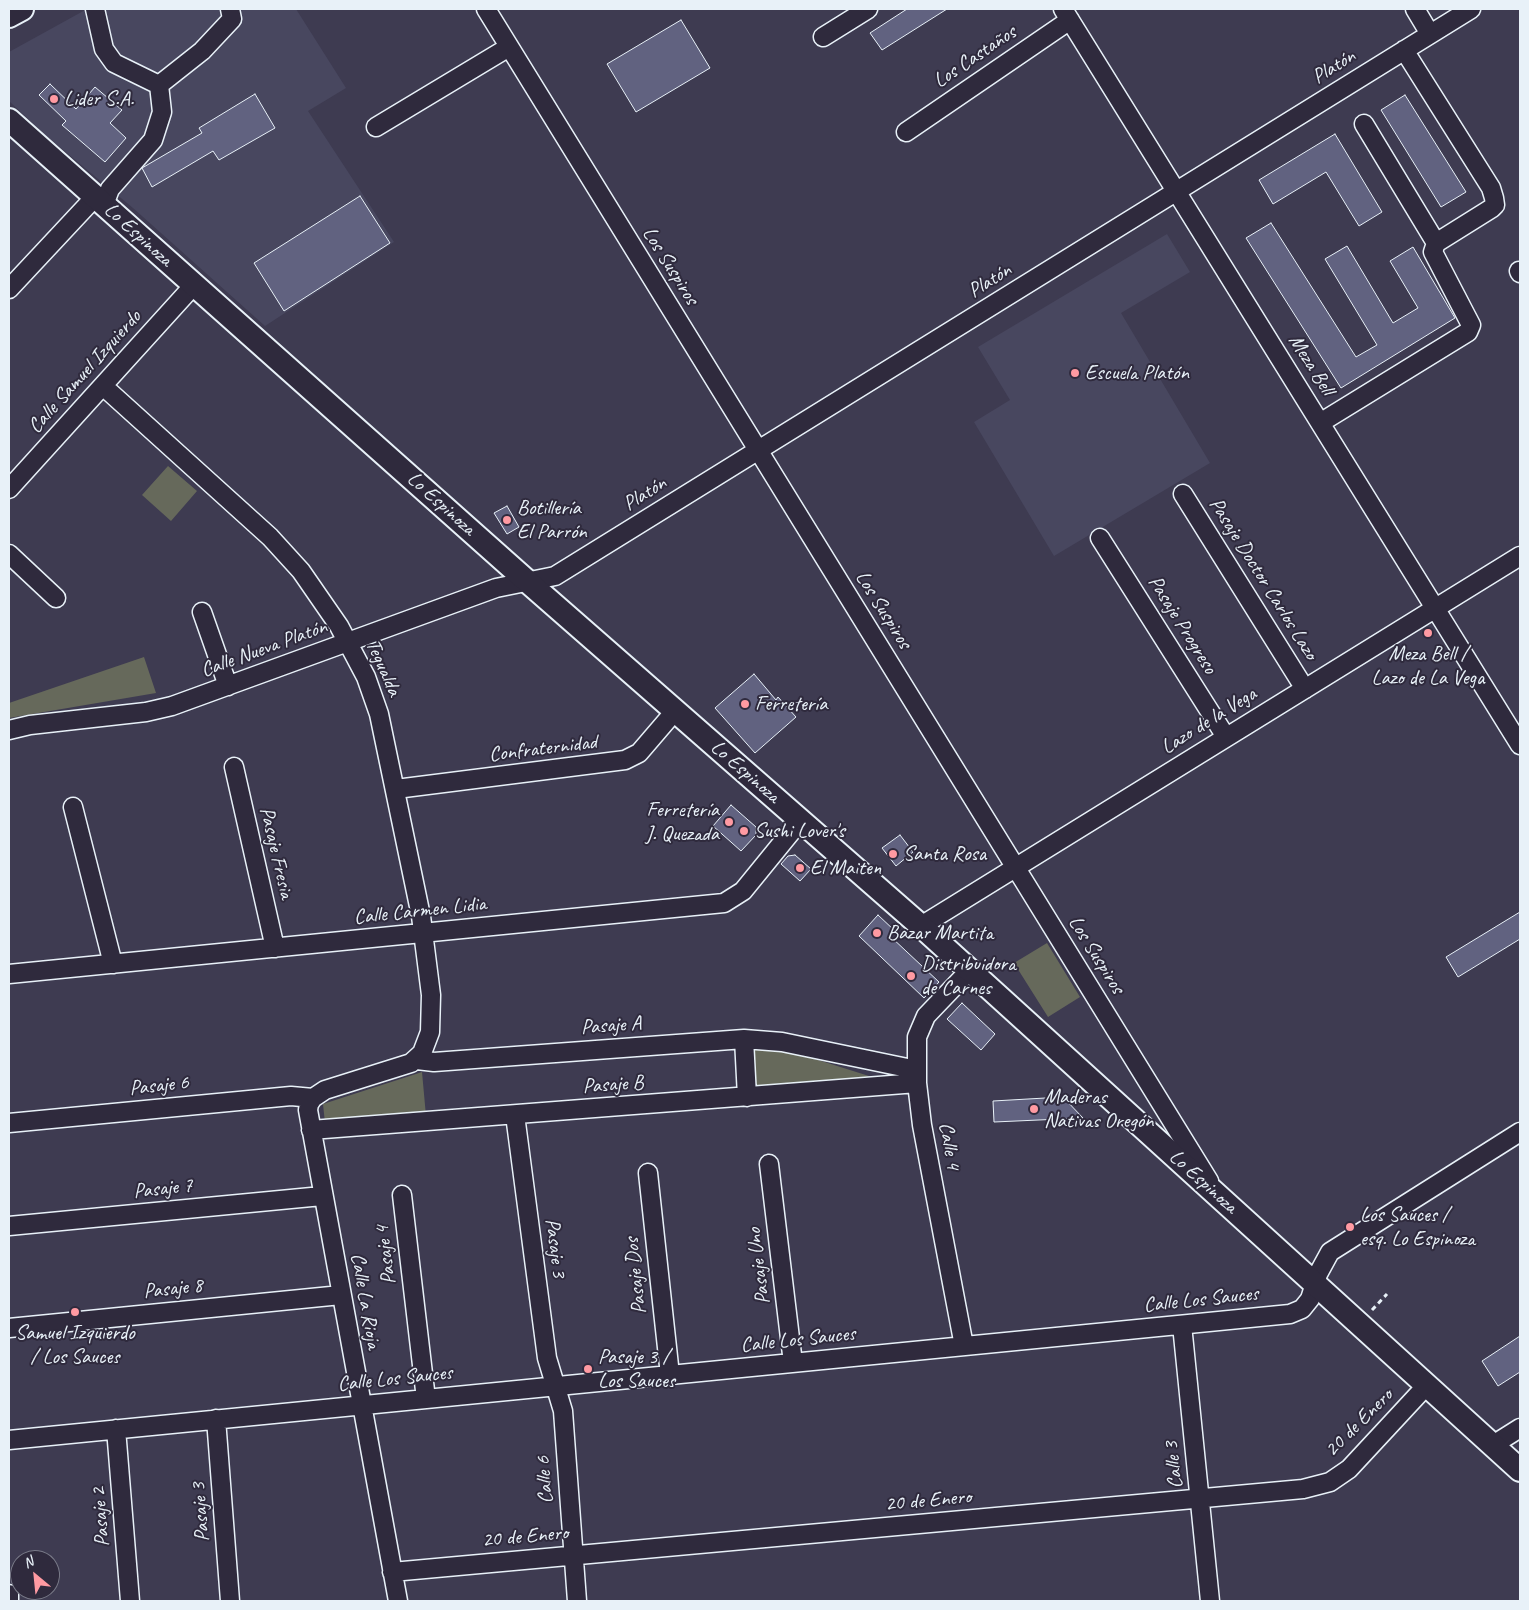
<!DOCTYPE html>
<html>
<head>
<meta charset="utf-8">
<style>
  body { margin:0 }
  #map { position:relative; width:1529px; height:1610px; overflow:hidden; background:#3e3b51; font-family:Caveat,sans-serif }
  canvas { display:block }
  .frame { position:absolute; inset:0; border:10px solid #e8f1f8; pointer-events:none }
  .north { position:absolute; left:10px; top:1550px; width:50px; height:50px; box-sizing:border-box; background:#2f2a3d; border:1px solid #797a88; border-radius:50%; rotate:332deg; font-size:14px; font-weight:700; line-height:20px; text-align:center; color:#e8f1f8 }
  .north::after { content:''; display:block; margin:auto; width:18px; height:22px; background:#ff9aa2; clip-path:polygon(50% 0,100% 100%,50% 72%,0 100%) }
</style>
</head>
<body>
<div id="map">
<canvas width="1529" height="1610"></canvas>
<div class="frame"></div>
<div class="north">N</div>
</div>
<script>
const ctx = document.querySelector('canvas').getContext('2d');
ctx.lineJoin = 'round';
function fillPath(path, color) {
  ctx.fillStyle = color;
  ctx.fill(path, 'evenodd');
}
function poly(rows) {
  const path = new Path2D();
  for (const r of rows) {
    path.moveTo(r[0], r[1]);
    for (let i = 2; i < r.length; i += 2) path.lineTo(r[i], r[i + 1]);
  }
  return path;
}
function trace(path, color, width, dash) {
  ctx.strokeStyle = color;
  ctx.lineWidth = width;
  ctx.lineCap = dash ? 'butt' : 'round';
  ctx.setLineDash(dash || []);
  ctx.stroke(path);
}
function drawText(font, color, halo, rows, align = 'center') {
  ctx.font = font + ' Caveat,sans-serif';
  ctx.lineWidth = 4;
  ctx.setLineDash([]);
  ctx.textBaseline = 'middle';
  ctx.strokeStyle = halo;
  ctx.fillStyle = color;
  for (const [text, x, y, turn = 0] of rows) {
    ctx.save();
    ctx.translate(x, y);
    ctx.rotate((+turn || 0) * Math.PI / 180);
    ctx.textAlign = isNaN(turn) ? turn : align;
    if (halo) ctx.strokeText(text, 0, 0);
    ctx.fillText(text, 0, 0);
    ctx.restore();
  }
}
fillPath(poly([
  [87,9,296,9,346,88,308,111,394,242,265,326,133,208,44,134,9,101,9,52],
  [1167,234,1190,272,1121,313,1210,463,1054,556,974,422,1010,400,978,347]
]), '#48475f');
fillPath(poly([
  [168,466,197,491,171,521,142,495],
  [144,657,156,693,9,718,9,703],
  [1047,943,1080,997,1048,1017,1014,963],
  [751,1047,777,1047,888,1082,753,1091],
  [422,1072,426,1116,325,1123,323,1104]
]), '#66695b');
const building = poly([
  [907,9,947,9,882,50,870,33,907,9],
  [681,20,710,68,636,112,607,64,681,20],
  [50,84,76,109,95,87,122,110,110,123,126,138,105,162,62,125,66,121,39,95,50,84],
  [255,94,275,128,219,160,213,151,152,187,142,168,202,133,199,128,255,94],
  [1405,95,1466,192,1441,207,1381,110,1405,95],
  [1335,134,1382,212,1359,226,1326,172,1273,204,1259,180,1335,134],
  [360,196,390,243,284,311,254,263,360,196],
  [1271,223,1356,357,1377,345,1325,259,1347,246,1393,323,1418,308,1390,261,1413,247,1455,318,1341,388,1246,238,1271,223],
  [507,506,519,527,507,534,494,513,507,506],
  [754,674,776,700,778,697,796,717,755,753,715,708,754,674],
  [731,805,756,827,756,835,741,851,713,826,731,805],
  [900,835,913,852,896,866,882,848,900,835],
  [795,855,811,869,800,881,781,864,788,856,795,855],
  [1520,912,1520,939,1458,977,1446,957,1520,912],
  [878,915,895,931,890,936,939,982,924,998,859,936,878,915],
  [962,1003,995,1034,981,1050,947,1019,962,1003],
  [1063,1097,1083,1118,994,1122,993,1101,1063,1097],
  [1520,1336,1520,1372,1498,1386,1482,1361,1520,1336]
]);
fillPath(building, '#616280');
trace(building, '#e8f1f8', 1);
const minor = poly([
  [95,9,104,49,114,63,159,85],
  [486,9,1209,1181],
  [1063,9,1520,745],
  [1415,9,1430,34],
  [823,37,868,9],
  [159,85,202,51,232,19,230,9],
  [1364,124,1436,243],
  [376,127,509,47],
  [906,132,1070,20],
  [104,205,110,189,153,140,162,112,159,85],
  [1519,271,1520,273],
  [9,289,95,197],
  [103,386,270,537,301,571,339,626,366,677,379,714,421,916,431,995,430,1032,422,1053,411,1063,325,1090,313,1098,309,1104,308,1110,398,1601],
  [1320,423,1468,332,1471,325,1433,252,1436,243,1492,208,1495,205,1494,198,1491,188,1404,50],
  [9,489,194,285],
  [1183,494,1305,689],
  [1100,538,1226,737],
  [9,554,56,598],
  [202,612,228,686],
  [9,730,30,725,146,712,172,706,496,588,555,576,1471,9],
  [234,767,275,948],
  [396,789,625,760,639,753,675,711],
  [73,807,113,964],
  [921,926,1520,556],
  [9,974,724,903,743,891,800,821],
  [744,1039,747,1097],
  [417,1060,434,1062,744,1039,782,1042,917,1070],
  [515,1115,547,1358,563,1411,577,1601],
  [9,1123,291,1096,313,1098],
  [311,1130,917,1083],
  [769,1164,793,1363],
  [648,1173,670,1375],
  [402,1195,426,1399],
  [9,1226,322,1196],
  [1182,1325,1210,1601],
  [9,1328,341,1295],
  [964,1346,922,1125,917,1083,917,1037,926,1016,970,970],
  [216,1419,230,1601],
  [116,1429,130,1601],
  [9,1440,1290,1314,1302,1309,1310,1299,1318,1274,1330,1252,1520,1132],
  [1493,1445,1520,1428],
  [392,1572,1303,1489,1330,1482,1349,1469,1427,1385],
  [9,1594,9,1601]
]);
const major = poly([
  [9,16,22,9],
  [9,120,528,582,921,926,1520,1470]
]);
trace(minor, '#e8f1f8', 21);
trace(major, '#e8f1f8', 26);
trace(poly([
  [1372,1310,1387,1294]
]), '#e8f1f8', 3, [5, 4]);
trace(minor, '#2f2a3d', 18);
trace(major, '#2f2a3d', 22);
for (const [x, y, r, color] of [
  [54,99,5,"#ff9aa2"],
  [1075,373,5,"#ff9aa2"],
  [507,520,5,"#ff9aa2"],
  [1428,633,5,"#ff9aa2"],
  [745,704,5,"#ff9aa2"],
  [729,822,5,"#ff9aa2"],
  [744,831,5,"#ff9aa2"],
  [893,854,5,"#ff9aa2"],
  [800,868,5,"#ff9aa2"],
  [877,933,5,"#ff9aa2"],
  [911,976,5,"#ff9aa2"],
  [1034,1109,5,"#ff9aa2"],
  [1350,1227,5,"#ff9aa2"],
  [75,1312,5,"#ff9aa2"],
  [588,1369,5,"#ff9aa2"]
]) {
  const dot = new Path2D();
  dot.arc(x, y, r, 0, 2 * Math.PI);
  ctx.fillStyle = color;
  ctx.fill(dot);
  trace(dot, '#2f2a3d', 2);
}
drawText('21px', '#e8f1f8', '#2f2a3d', [
  ["Los Castaños",975,57,-34],
  ["Platón",1334,67,-32],
  ["Lo Espinoza",138,235,42],
  ["Los Suspiros",670,266,58],
  ["Platón",990,281,-32],
  ["Meza Bell",1311,365,58],
  ["Calle Samuel Izquierdo",85,372,-48],
  ["Platón",645,494,-32],
  ["Lo Espinoza",441,504,42],
  ["Pasaje Doctor Carlos Lazo",1263,579,58],
  ["Los Suspiros",883,610,58],
  ["Pasaje Progreso",1182,625,58],
  ["Calle Nueva Platón",264,649,-20],
  ["Tegualda",383,668,66],
  ["Lazo de la Vega",1209,721,-32],
  ["Confraternidad",543,749,-7],
  ["Lo Espinoza",745,772,41],
  ["Pasaje Fresia",276,853,77],
  ["Calle Carmen Lidia",420,911,-6],
  ["Los Suspiros",1096,955,58],
  ["Pasaje A",611,1026,-4],
  ["Pasaje B",613,1085,-4],
  ["Pasaje 6",159,1086,-6],
  ["Calle 4",949,1146,80],
  ["Lo Espinoza",1203,1182,42],
  ["Pasaje 7",163,1189,-6],
  ["Pasaje 3",555,1248,83],
  ["Pasaje 4",386,1255,-97],
  ["Pasaje Uno",759,1266,-97],
  ["Pasaje Dos",636,1276,-96],
  ["Pasaje 8",173,1289,-6],
  ["Calle Los Sauces",1201,1300,-6],
  ["Calle La Rioja",365,1301,80],
  ["Calle Los Sauces",798,1340,-6],
  ["Calle Los Sauces",395,1379,-6],
  ["20 de Enero",1359,1423,-45],
  ["Calle 3",1174,1465,-96],
  ["Calle 6",545,1480,-94],
  ["20 de Enero",928,1501,-5],
  ["Pasaje 3",201,1512,-94],
  ["Pasaje 2",101,1517,-94],
  ["20 de Enero",525,1537,-5]
]);
drawText('21px', '#e8f1f8', '#2f2a3d', [
  ["Lider S.A.",64,99],
  ["Escuela Platón",1085,373],
  ["Botillería",517,508],
  ["El Parrón",517,532],
  ["Meza Bell /",1428,654,"center"],
  ["Lazo de La Vega",1428,678,"center"],
  ["Ferretería",755,704],
  ["Ferretería",719,810,"right"],
  ["J. Quezada",719,834,"right"],
  ["Sushi Lover's",754,831],
  ["Santa Rosa",903,854],
  ["El Maiten",810,868],
  ["Bazar Martita",887,933],
  ["Distribuidora",921,964],
  ["de Carnes",921,988],
  ["Maderas",1044,1097],
  ["Nativas Oregón",1044,1121],
  ["Los Sauces /",1360,1215],
  ["esq. Lo Espinoza",1360,1239],
  ["Samuel Izquierdo",75,1333,"center"],
  ["/ Los Sauces",75,1357,"center"],
  ["Pasaje 3 /",598,1357],
  ["Los Sauces",598,1381]
], 'left');
</script>
</body>
</html>
